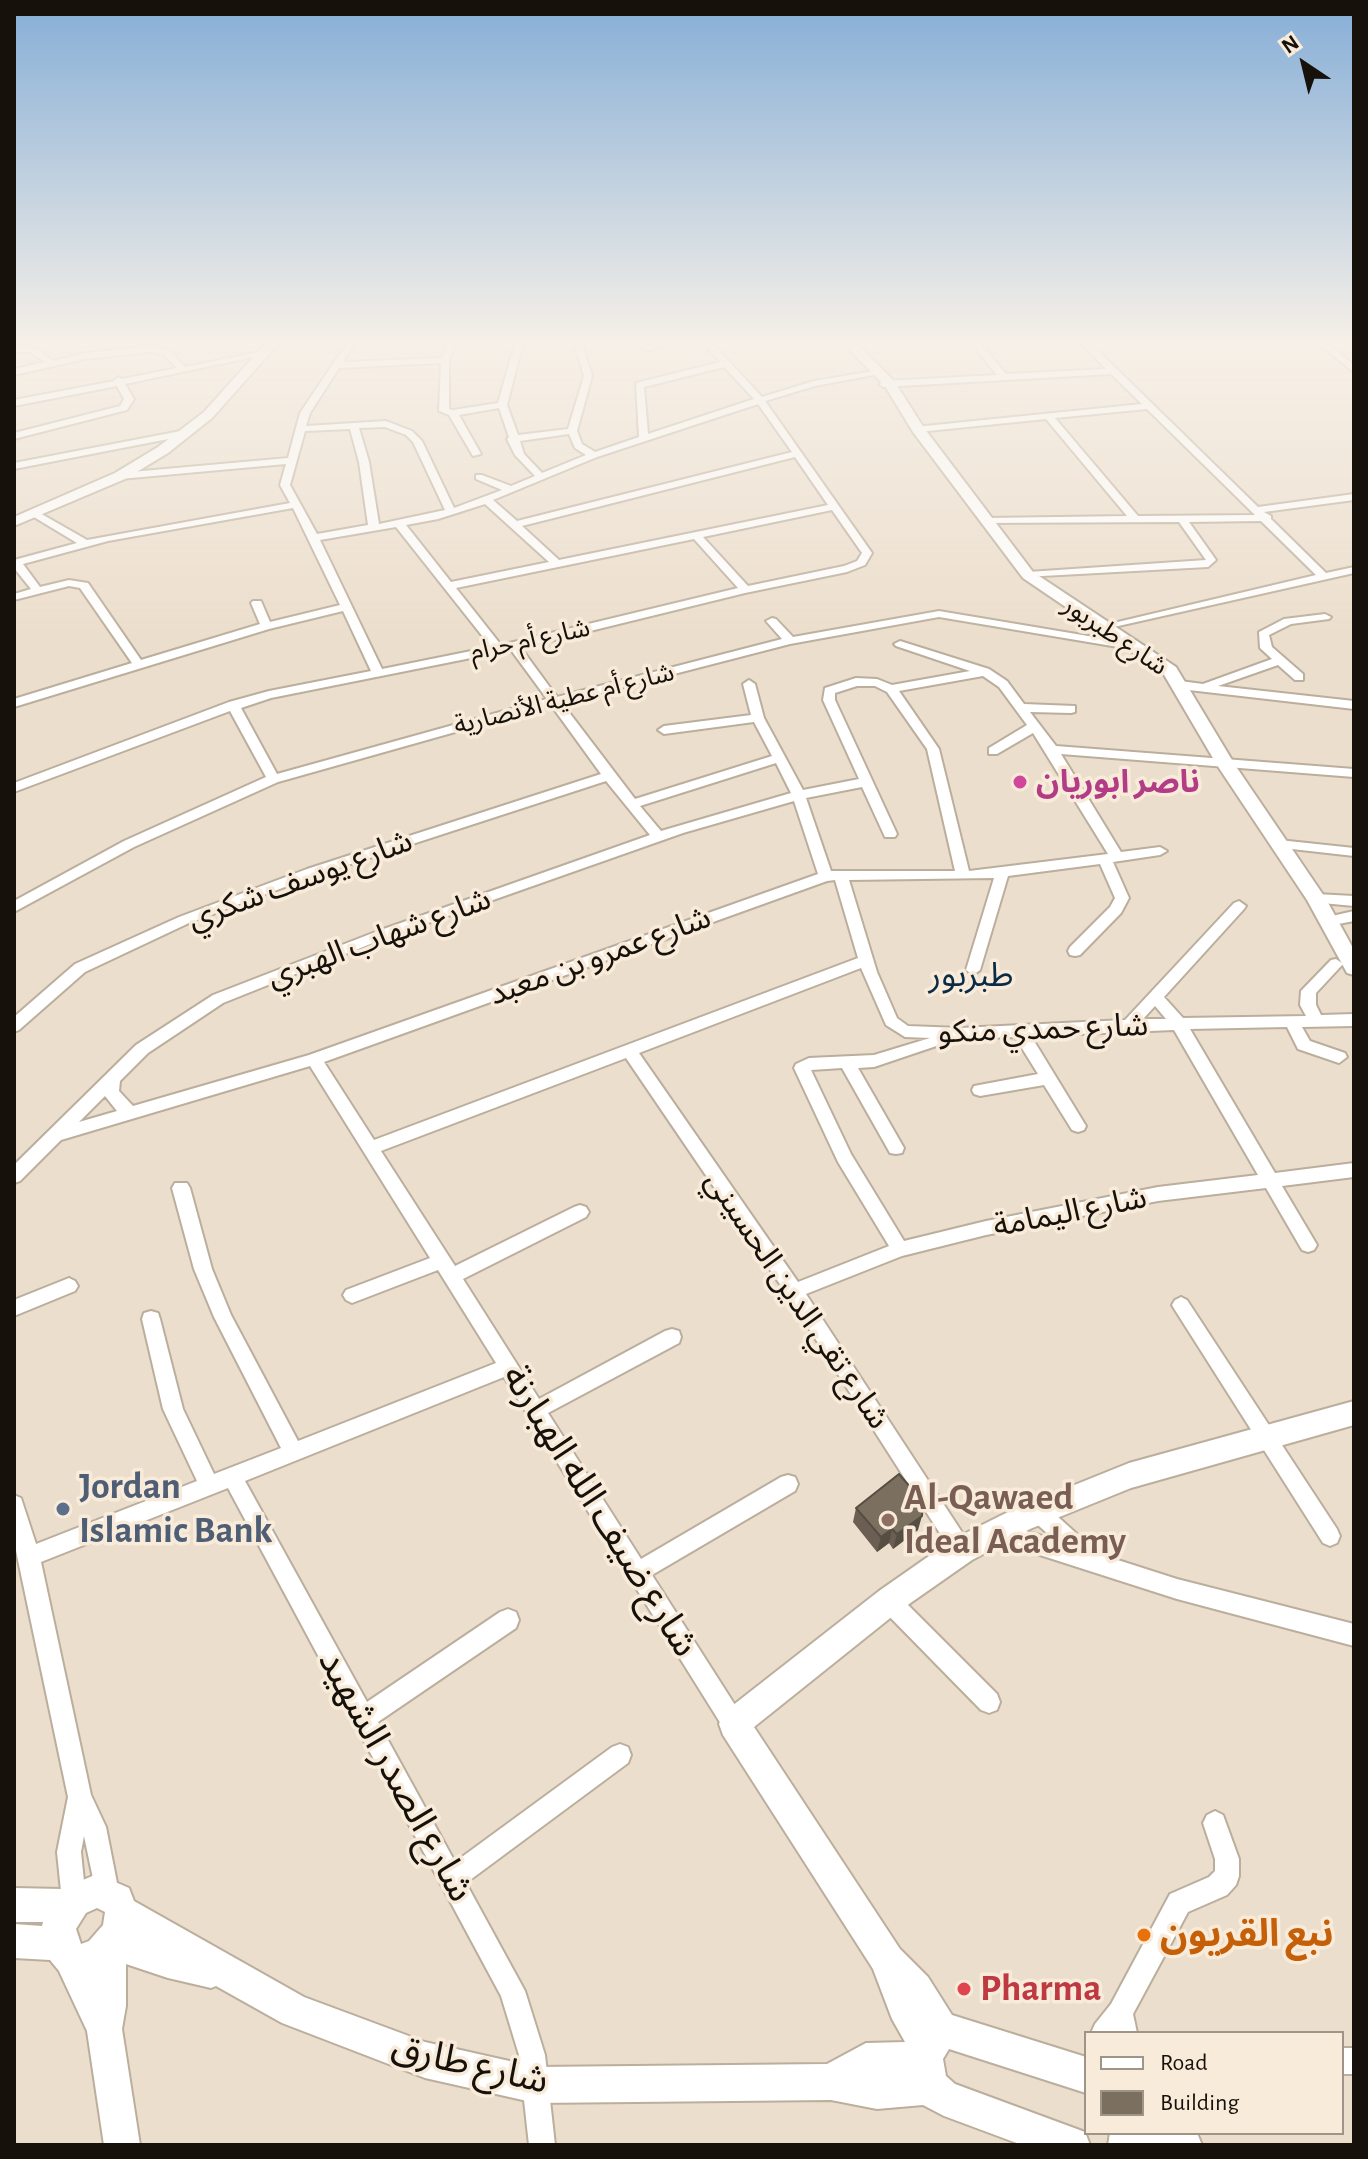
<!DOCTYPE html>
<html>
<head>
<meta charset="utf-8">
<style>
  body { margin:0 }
  #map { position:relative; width:1368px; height:2159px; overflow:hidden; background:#ecdecc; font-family:"Alegreya Sans",sans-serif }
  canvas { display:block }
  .frame { position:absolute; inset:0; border:16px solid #16110b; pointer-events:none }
  .legend { position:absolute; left:1084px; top:2031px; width:260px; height:104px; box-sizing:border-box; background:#f9ebd9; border:2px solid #9e9487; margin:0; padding:10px 14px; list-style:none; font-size:24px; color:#16110b }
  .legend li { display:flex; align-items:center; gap:16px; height:40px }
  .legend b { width:40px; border:2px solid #9e9487 }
  .north { position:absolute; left:1264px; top:24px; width:80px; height:80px; -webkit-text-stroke:6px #f9ebd9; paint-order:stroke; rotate:325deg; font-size:22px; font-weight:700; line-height:32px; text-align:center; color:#16110b }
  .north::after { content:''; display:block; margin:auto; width:28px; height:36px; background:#16110b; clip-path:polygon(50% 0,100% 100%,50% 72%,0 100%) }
</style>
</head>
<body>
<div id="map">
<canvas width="1368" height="2159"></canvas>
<div class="frame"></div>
<ul class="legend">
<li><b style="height:10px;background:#fff"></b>Road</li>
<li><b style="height:22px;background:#7b6f5f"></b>Building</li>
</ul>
<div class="north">N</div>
</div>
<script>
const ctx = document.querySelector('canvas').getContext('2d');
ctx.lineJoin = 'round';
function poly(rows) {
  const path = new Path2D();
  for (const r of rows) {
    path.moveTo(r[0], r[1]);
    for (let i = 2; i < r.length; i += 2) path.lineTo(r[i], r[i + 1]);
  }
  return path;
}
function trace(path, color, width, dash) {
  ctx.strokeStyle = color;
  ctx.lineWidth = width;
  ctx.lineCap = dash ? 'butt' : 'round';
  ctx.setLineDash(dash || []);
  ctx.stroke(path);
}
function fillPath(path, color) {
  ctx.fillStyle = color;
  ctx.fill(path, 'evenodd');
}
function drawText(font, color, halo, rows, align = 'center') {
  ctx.font = font + ' "Alegreya Sans","Noto Sans Arabic",sans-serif';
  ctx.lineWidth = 7;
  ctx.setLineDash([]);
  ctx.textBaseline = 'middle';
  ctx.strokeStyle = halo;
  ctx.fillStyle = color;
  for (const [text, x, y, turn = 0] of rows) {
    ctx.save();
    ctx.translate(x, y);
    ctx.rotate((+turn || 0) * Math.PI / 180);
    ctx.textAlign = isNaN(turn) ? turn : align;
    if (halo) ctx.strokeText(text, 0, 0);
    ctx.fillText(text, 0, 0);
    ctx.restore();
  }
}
const minor = poly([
  [347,343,355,343,343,362,442,358,448,343,456,343,449,360,449,409,453,410,498,403,515,343,523,343,507,405,518,435,568,429,584,376,574,343,582,343,592,376,577,431,582,444,595,452,639,437,636,383,720,362,703,343,712,343,762,397,814,381,880,370,884,373,815,386,765,401,872,553,865,565,847,572,745,593,521,648,557,697,782,639,766,621,772,618,776,619,793,637,939,611,1142,645,1148,648,1142,651,939,617,790,644,562,703,635,799,772,756,754,722,664,734,658,730,664,726,751,715,743,684,749,680,755,684,764,718,803,790,859,779,823,700,825,688,856,678,877,679,892,685,970,671,896,646,894,644,900,641,989,669,1007,681,1024,704,1075,706,1075,712,1071,713,1030,712,1056,746,1354,769,1354,777,1061,754,1121,852,1160,847,1167,851,1160,855,1113,862,1129,898,1121,913,1080,955,1075,956,1070,955,1068,951,1070,947,1110,907,1115,898,1100,864,1008,876,980,970,973,975,966,970,994,878,849,880,877,972,897,1018,908,1026,960,1028,1125,1020,1234,903,1239,901,1246,906,1244,909,1164,997,1183,1018,1306,1016,1300,1005,1301,991,1331,960,1336,959,1343,964,1316,993,1316,1005,1321,1015,1354,1014,1354,1026,1302,1027,1310,1041,1345,1053,1347,1057,1339,1063,1298,1049,1287,1027,1190,1029,1275,1173,1354,1163,1354,1177,1282,1186,1317,1245,1314,1250,1308,1252,1302,1250,1266,1188,1158,1201,986,1235,902,1256,806,1294,969,1543,972,1550,969,1557,962,1560,955,1557,788,1296,626,1058,381,1151,455,1266,574,1207,580,1205,586,1207,589,1212,586,1217,463,1279,539,1399,665,1331,672,1329,679,1331,681,1337,679,1343,548,1413,641,1559,781,1477,788,1475,795,1477,798,1484,795,1491,652,1575,742,1716,745,1724,742,1732,734,1735,726,1732,504,1377,245,1481,367,1702,500,1612,508,1609,516,1612,519,1620,516,1628,378,1722,455,1862,612,1747,620,1744,628,1747,631,1755,628,1763,466,1883,525,1991,545,2055,555,2145,529,2145,519,2055,501,1996,228,1488,41,1562,91,1795,106,1827,119,1893,116,1902,107,1905,98,1902,84,1836,81,1852,86,1901,83,1910,74,1913,65,1910,62,1901,57,1852,68,1797,14,1541,14,1495,21,1498,36,1544,197,1481,163,1409,142,1319,144,1313,151,1311,158,1313,160,1319,183,1409,214,1474,281,1448,214,1317,194,1269,172,1188,175,1183,187,1183,190,1188,212,1269,231,1315,298,1441,496,1363,438,1270,352,1303,346,1300,343,1295,346,1290,430,1258,310,1066,61,1140,20,1181,14,1183,14,1165,136,1045,213,995,378,931,650,835,606,781,317,875,189,923,85,972,19,1030,14,1032,14,1017,75,964,179,917,307,869,601,774,551,705,278,782,134,847,14,912,14,901,124,841,266,777,230,711,14,792,14,783,229,702,269,691,371,671,343,611,269,629,14,707,14,699,132,663,80,588,69,586,14,600,14,594,31,589,14,568,14,560,77,543,29,514,38,512,87,540,290,503,280,485,286,464,120,479,115,476,120,473,288,458,300,413,347,343],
  [441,363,439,411,449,415,473,456,481,454,459,415,499,408,509,437,507,439,515,455,535,476,511,486,482,475,476,475,476,479,502,490,454,508,422,441,412,431,386,421,306,426,310,413,339,368,441,363],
  [724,367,754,399,648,434,644,387,724,367],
  [758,404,792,452,517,521,493,500,597,457,758,404],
  [385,427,406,435,413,442,445,510,379,524,369,462,359,428,385,427],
  [350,429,359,462,368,525,317,534,290,485,305,431,350,429],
  [569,434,575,448,586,455,542,473,524,454,520,441,569,434],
  [795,457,828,505,559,560,522,526,795,457],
  [485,504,549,562,451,582,406,525,438,519,485,504],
  [293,508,340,605,270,622,261,601,253,601,251,603,260,624,141,660,88,583,69,580,40,587,23,564,108,541,293,508],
  [832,510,862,553,857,561,844,566,748,586,703,537,832,510],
  [396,527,491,647,382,669,320,540,396,527],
  [694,539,738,588,501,645,456,588,694,539],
  [511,650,547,699,277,774,241,708,271,698,511,650],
  [983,676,999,687,1027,725,989,748,989,754,997,754,1033,733,1108,854,969,871,939,749,899,691,983,676],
  [857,686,875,686,887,692,927,749,955,871,831,871,806,798,862,787,885,837,895,837,897,834,835,700,835,693,857,686],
  [776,763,791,793,661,831,640,806,776,763],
  [794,801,818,874,309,1055,133,1106,119,1091,120,1081,148,1053,223,1003,388,937,683,833,794,801],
  [835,880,858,958,374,1140,324,1062,827,881,835,880],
  [861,968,886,1025,905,1037,930,1038,874,1055,809,1058,796,1064,794,1068,838,1162,889,1246,798,1282,639,1053,861,968],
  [1155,1006,1166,1019,1143,1019,1155,1006],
  [1174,1030,1258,1175,1158,1187,986,1221,904,1241,851,1154,811,1070,842,1068,890,1153,896,1154,902,1153,904,1148,858,1068,874,1067,957,1039,1015,1037,1038,1074,974,1086,972,1090,974,1094,980,1096,1044,1085,1072,1130,1078,1132,1084,1130,1086,1126,1031,1036,1174,1030],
  [105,1096,117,1111,79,1122,105,1096],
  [657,343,673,343,648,351,644,348,657,343],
  [971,343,980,343,1006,374,1106,369,1081,343,1090,343,1258,507,1354,494,1354,500,1264,512,1271,516,1271,519,1326,573,1354,567,1354,573,1105,629,1105,625,1316,575,1261,521,1189,522,1216,560,1208,567,1024,577,1024,573,1028,572,1206,560,1179,522,982,523,982,519,986,518,1127,516,1046,419,918,432,915,431,915,427,1142,404,1111,374,883,387,879,384,883,381,997,375,971,343],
  [1147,409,1255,515,1138,516,1055,418,1147,409],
  [1317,343,1327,343,1354,365,1354,372,1317,343],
  [14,346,35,347,53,361,85,353,150,346,169,350,185,367,264,351,268,354,125,384,134,399,127,410,14,439,14,433,120,406,124,399,117,386,14,406,14,400,114,381,118,377,122,379,177,368,163,354,150,352,85,359,14,375,14,369,45,362,30,352,14,352,14,346],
  [186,430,189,431,189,435,14,469,14,463,186,430],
  [1325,614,1331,617,1329,619,1291,624,1269,635,1272,647,1303,674,1303,680,1295,680,1278,665,1218,686,1354,701,1354,709,1180,689,1174,685,1180,681,1203,684,1272,659,1260,648,1259,632,1284,619,1325,614],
  [1279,840,1354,848,1354,856,1274,847,1274,841,1279,840],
  [1316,894,1354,896,1354,906,1311,902,1309,899,1311,896,1316,894],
  [1354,911,1354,921,1328,926,1321,921,1323,918,1354,911],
  [69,1278,75,1281,78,1286,75,1291,14,1316,14,1300,69,1278],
  [1181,1297,1187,1300,1337,1529,1340,1536,1337,1543,1330,1546,1323,1543,1175,1310,1172,1305,1175,1300,1181,1297],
  [1039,1503,1046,1506,1099,1554,1177,1579,1354,1624,1354,1646,1177,1599,990,1539,987,1532,990,1525,997,1522,1055,1540,1032,1520,1029,1513,1032,1506,1039,1503],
  [889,1590,897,1594,997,1694,1000,1702,997,1710,989,1713,981,1710,881,1608,878,1601,881,1594,889,1590],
  [1215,1811,1223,1815,1239,1859,1239,1876,1236,1885,1227,1895,1188,1912,1133,2014,1137,2033,1091,2033,1095,2024,1111,2004,1170,1894,1209,1877,1215,1871,1215,1859,1203,1823,1207,1815,1215,1811],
  [1342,2048,1354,2048,1354,2074,1342,2074,1342,2048]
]);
const tertiary = poly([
  [266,343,279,343,212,418,168,453,125,479,14,526,14,517,115,473,158,447,204,412,266,343],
  [843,343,856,343,894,381,924,428,1033,572,1176,667,1235,765,1326,899,1354,950,1354,975,1347,973,1307,900,1217,765,1163,673,1023,578,913,432,885,386,843,343],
  [1354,1401,1354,1425,1131,1488,1030,1529,972,1560,899,1611,754,1727,900,1949,928,1977,952,2015,1086,2057,1086,2093,949,2049,943,2059,946,2076,955,2084,1085,2132,1090,2145,1022,2145,944,2116,923,2105,877,2109,831,2100,536,2103,425,2078,282,2023,216,1986,211,1988,168,1978,126,1964,126,2006,122,2029,140,2145,104,2145,87,2031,59,1971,50,1960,14,1958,14,1924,42,1926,43,1922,14,1922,14,1888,62,1889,97,1874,129,1888,134,1901,304,1997,425,2042,536,2067,827,2064,866,2043,905,2042,892,2019,873,1969,723,1735,719,1724,723,1713,879,1591,952,1540,1010,1511,1129,1463,1354,1401],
  [97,1908,105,1912,103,1925,89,1941,81,1944,76,1929,86,1913,97,1908],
  [1110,2133,1197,2133,1202,2145,1108,2145,1110,2133]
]);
trace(minor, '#bbae9c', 4);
trace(tertiary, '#bbae9c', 4);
fillPath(minor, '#fff');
fillPath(tertiary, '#fff');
fillPath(poly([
  [856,1508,918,1530,893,1549,889,1543,877,1552,853,1522]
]), '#6a5f52');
fillPath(poly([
  [922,1516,918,1530,893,1549,897,1534],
  [892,1529,889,1543,877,1552,881,1537]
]), '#564e42');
const building = poly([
  [899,1474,923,1502,922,1516,897,1534,892,1529,881,1537,856,1508,899,1474]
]);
fillPath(building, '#7b6f5f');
trace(building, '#564e42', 2);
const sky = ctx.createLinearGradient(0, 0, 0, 646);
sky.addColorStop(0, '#86aed7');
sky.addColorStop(0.53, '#f6f0e8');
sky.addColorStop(1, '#f6f0e800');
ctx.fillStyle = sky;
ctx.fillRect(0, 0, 1368, 646);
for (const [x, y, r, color] of [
  [1020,782,8,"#d1479c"],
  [63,1509,8,"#5c6f8a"],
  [888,1520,8,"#8d6e63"],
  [1144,1935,8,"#e8710a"],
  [964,1989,8,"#e0444e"]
]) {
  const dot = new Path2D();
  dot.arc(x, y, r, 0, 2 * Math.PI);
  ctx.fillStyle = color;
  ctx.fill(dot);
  trace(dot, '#f9ebd9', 3);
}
drawText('26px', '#16110b', '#f9ebd9', [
  ["شارع طبربور",1115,636,34],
  ["شارع أم حرام",530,640,-12],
  ["شارع أم عطية الأنصارية",564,699,-14]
]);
drawText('bold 32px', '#b23c85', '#f9ebd9', [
  ["ناصر ابوريان",1036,782]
], 'left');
drawText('32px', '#16110b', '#f9ebd9', [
  ["شارع يوسف شكري",300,880,-20],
  ["شارع شهاب الهبري",379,938,-20],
  ["شارع عمرو بن معبد",600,956,-20],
  ["شارع حمدي منكو",1043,1029,-2],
  ["شارع اليمامة",1070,1212,-11],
  ["شارع تقي الدين الحسيني",797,1300,56]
]);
drawText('34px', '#0c2b45', '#f9ebd9', [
  ["طبربور",971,976]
]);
drawText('bold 38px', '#4e5e75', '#f9ebd9', [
  ["Jordan",79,1487],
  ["Islamic Bank",79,1531]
], 'left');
drawText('bold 38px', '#785e54', '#f9ebd9', [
  ["Al-Qawaed",904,1498],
  ["Ideal Academy",904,1542]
], 'left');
drawText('38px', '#16110b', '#f9ebd9', [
  ["شارع ضيف الله الهبارنة",600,1511,58],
  ["شارع الصدر الشهيد",396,1776,61],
  ["شارع طارق",470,2064,13]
]);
drawText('bold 38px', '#c56008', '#f9ebd9', [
  ["نبع القريون",1160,1935]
], 'left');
drawText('bold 38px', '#be3a42', '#f9ebd9', [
  ["Pharma",980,1989]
], 'left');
</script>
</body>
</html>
